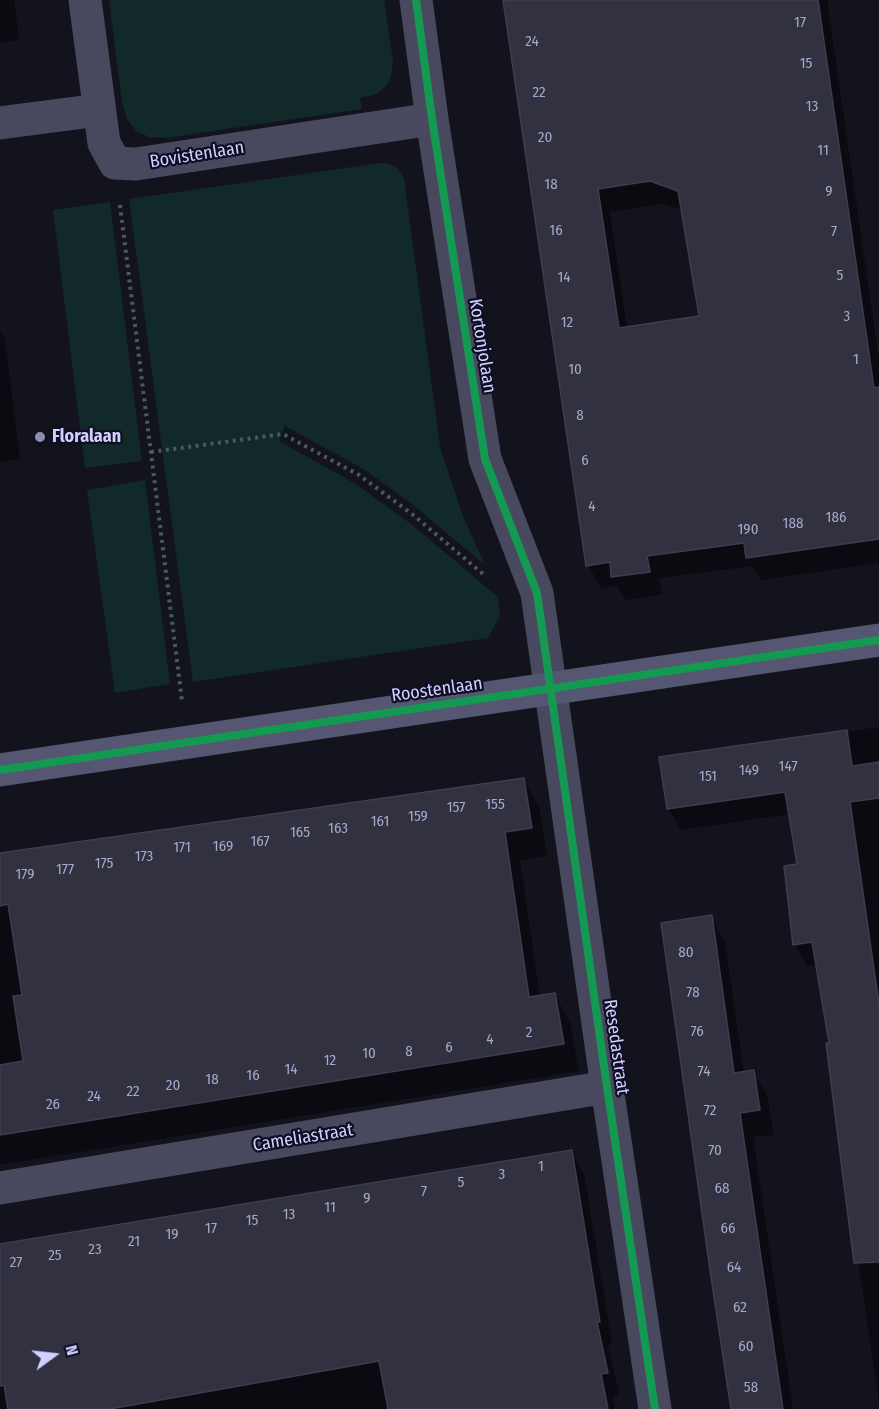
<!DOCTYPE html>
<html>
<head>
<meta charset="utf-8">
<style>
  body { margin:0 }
  #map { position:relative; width:879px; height:1409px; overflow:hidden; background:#13131e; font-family:"Fira Sans Condensed",sans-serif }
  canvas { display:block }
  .north { position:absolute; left:24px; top:1325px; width:60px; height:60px; -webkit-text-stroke:4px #0f0e23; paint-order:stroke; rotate:75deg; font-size:16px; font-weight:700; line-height:24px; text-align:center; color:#d0d0ff }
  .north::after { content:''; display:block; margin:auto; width:21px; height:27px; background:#d0d0ff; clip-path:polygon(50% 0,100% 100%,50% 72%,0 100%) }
</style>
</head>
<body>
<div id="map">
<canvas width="879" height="1409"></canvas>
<div class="north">N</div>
</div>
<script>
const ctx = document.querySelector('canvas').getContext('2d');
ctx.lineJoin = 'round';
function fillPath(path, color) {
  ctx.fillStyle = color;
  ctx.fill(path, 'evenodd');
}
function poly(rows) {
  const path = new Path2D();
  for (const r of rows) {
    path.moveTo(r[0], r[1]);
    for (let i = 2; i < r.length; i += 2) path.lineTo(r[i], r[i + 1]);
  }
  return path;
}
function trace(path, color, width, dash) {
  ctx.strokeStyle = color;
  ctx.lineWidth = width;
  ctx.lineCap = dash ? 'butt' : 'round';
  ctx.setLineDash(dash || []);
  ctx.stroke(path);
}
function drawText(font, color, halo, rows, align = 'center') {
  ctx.font = font + ' "Fira Sans Condensed",sans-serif';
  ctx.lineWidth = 4.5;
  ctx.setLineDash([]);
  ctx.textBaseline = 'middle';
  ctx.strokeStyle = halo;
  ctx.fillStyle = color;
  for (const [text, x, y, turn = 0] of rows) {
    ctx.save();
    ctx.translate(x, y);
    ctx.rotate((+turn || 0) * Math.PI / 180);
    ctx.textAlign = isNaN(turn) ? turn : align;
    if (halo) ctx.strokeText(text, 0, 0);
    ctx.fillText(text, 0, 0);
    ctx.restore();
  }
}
fillPath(poly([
  [109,0,384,0,393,61,391,77,386,86,377,94,360,98,362,109,166,138,149,137,136,131,127,119,122,102],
  [380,163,388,163,398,169,404,178,440,447,463,516,485,565,413,505,365,470,285,426,279,441,356,484,411,524,498,597,500,616,488,638,193,682,129,199],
  [110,202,142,461,85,468,53,210],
  [145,480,170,684,115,693,87,490]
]), '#112928');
fillPath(poly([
  [0,0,14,0,19,40,0,43],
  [505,0,827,0,879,360,879,563,761,580,753,566,659,578,662,594,626,600,617,585,601,588,588,565],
  [663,204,683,210,700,318,627,328,610,212],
  [0,331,5,339,20,459,0,462],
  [879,727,879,1402,830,1068,831,1044,817,964,807,966,794,944,799,865,790,814,681,830,668,808,661,759],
  [523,779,539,807,547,856,520,860,540,997,554,994,570,1022,579,1071,0,1165,0,855],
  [711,917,725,942,744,1073,753,1072,768,1097,773,1135,753,1137,793,1409,733,1409],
  [571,1152,584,1174,612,1343,608,1344,619,1395,613,1396,615,1409,0,1409,0,1245]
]), '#0007');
const building = poly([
  [503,0,818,0,874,388,879,387,879,539,746,558,744,543,647,556,650,572,611,577,610,562,586,566,503,0],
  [650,181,678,191,699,316,619,328,598,189,650,181],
  [847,730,852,766,879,762,879,798,850,802,879,1004,879,1262,854,1263,826,1043,829,1043,812,942,793,945,784,866,797,864,785,792,667,809,659,757,847,730],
  [524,778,532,828,505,832,529,997,555,993,564,1044,0,1135,0,1065,23,1061,13,996,22,995,8,904,0,906,0,853,524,778],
  [712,915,734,1073,754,1070,760,1110,740,1113,783,1409,731,1409,711,1277,661,923,712,915],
  [572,1150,600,1322,597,1322,608,1373,601,1374,608,1409,388,1409,379,1361,110,1409,8,1409,4,1385,0,1386,0,1244,572,1150]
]);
fillPath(building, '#313140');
trace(building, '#3e3d52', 1.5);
trace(poly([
  [120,205,182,701],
  [151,452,283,434,359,475,412,514,483,574]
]), '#495964', 4, [3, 4.5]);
trace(poly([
  [85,0,104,143,115,163,136,164,432,119],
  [416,0,432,119,485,459,537,593,607,1087,655,1409],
  [0,123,99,110],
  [0,1188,607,1087]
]), '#48495f', 33);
trace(poly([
  [0,770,879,640]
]), '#545672', 33);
trace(poly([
  [416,0,432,119,485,459,537,593,607,1087,655,1409],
  [0,770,879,640]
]), '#139951', 8);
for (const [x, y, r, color] of [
  [40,437,6,"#8e8eb0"]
]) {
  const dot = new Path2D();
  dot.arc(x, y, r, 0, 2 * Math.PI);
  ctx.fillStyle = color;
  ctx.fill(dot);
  trace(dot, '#0f0e23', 2);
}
drawText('15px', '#a8a8cf', null, [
  ["17",800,23],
  ["24",532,42],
  ["15",806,64],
  ["22",539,93],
  ["13",812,107],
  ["20",545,138],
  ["11",823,151],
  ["18",551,185],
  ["9",829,192],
  ["16",556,231],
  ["7",834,232],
  ["5",840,276],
  ["14",564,278],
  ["3",847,317],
  ["12",567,323],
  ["1",856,360],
  ["10",575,370],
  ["8",580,416],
  ["6",585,461],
  ["4",592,507],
  ["186",836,518],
  ["188",793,524],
  ["190",748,530],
  ["147",788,767],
  ["149",749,771],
  ["151",708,777],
  ["155",495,805],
  ["157",456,808],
  ["159",418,817],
  ["161",380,822],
  ["163",338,829],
  ["165",300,833],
  ["167",260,842],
  ["169",223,847],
  ["171",182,848],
  ["173",144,857],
  ["175",104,864],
  ["177",65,870],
  ["179",25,875],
  ["80",686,953],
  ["78",693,993],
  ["76",697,1032],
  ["2",529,1033],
  ["4",490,1040],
  ["6",449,1048],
  ["8",409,1052],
  ["10",369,1054],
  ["12",330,1061],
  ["14",291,1070],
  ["74",704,1072],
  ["16",253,1076],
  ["18",212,1080],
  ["20",173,1086],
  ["22",133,1092],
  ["24",94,1097],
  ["26",53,1105],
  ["72",710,1111],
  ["70",715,1151],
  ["1",541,1167],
  ["3",502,1175],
  ["5",461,1183],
  ["68",722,1189],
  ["7",424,1192],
  ["9",367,1199],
  ["11",330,1208],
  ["13",289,1215],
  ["15",252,1221],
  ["17",211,1229],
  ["66",728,1229],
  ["19",172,1235],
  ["21",134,1242],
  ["23",95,1250],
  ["25",55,1256],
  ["27",16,1263],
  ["64",734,1268],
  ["62",740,1308],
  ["60",746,1347],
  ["58",751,1388]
]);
drawText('18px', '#d0d0ff', '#0f0e23', [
  ["Bovistenlaan",197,155,-9],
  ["Kortonjolaan",482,346,81],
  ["Roostenlaan",437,690,-8],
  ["Resedastraat",616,1047,82],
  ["Cameliastraat",303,1138,-9]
]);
drawText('bold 18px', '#d0d0ff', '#0f0e23', [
  ["Floralaan",52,437]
], 'left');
</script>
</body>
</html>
